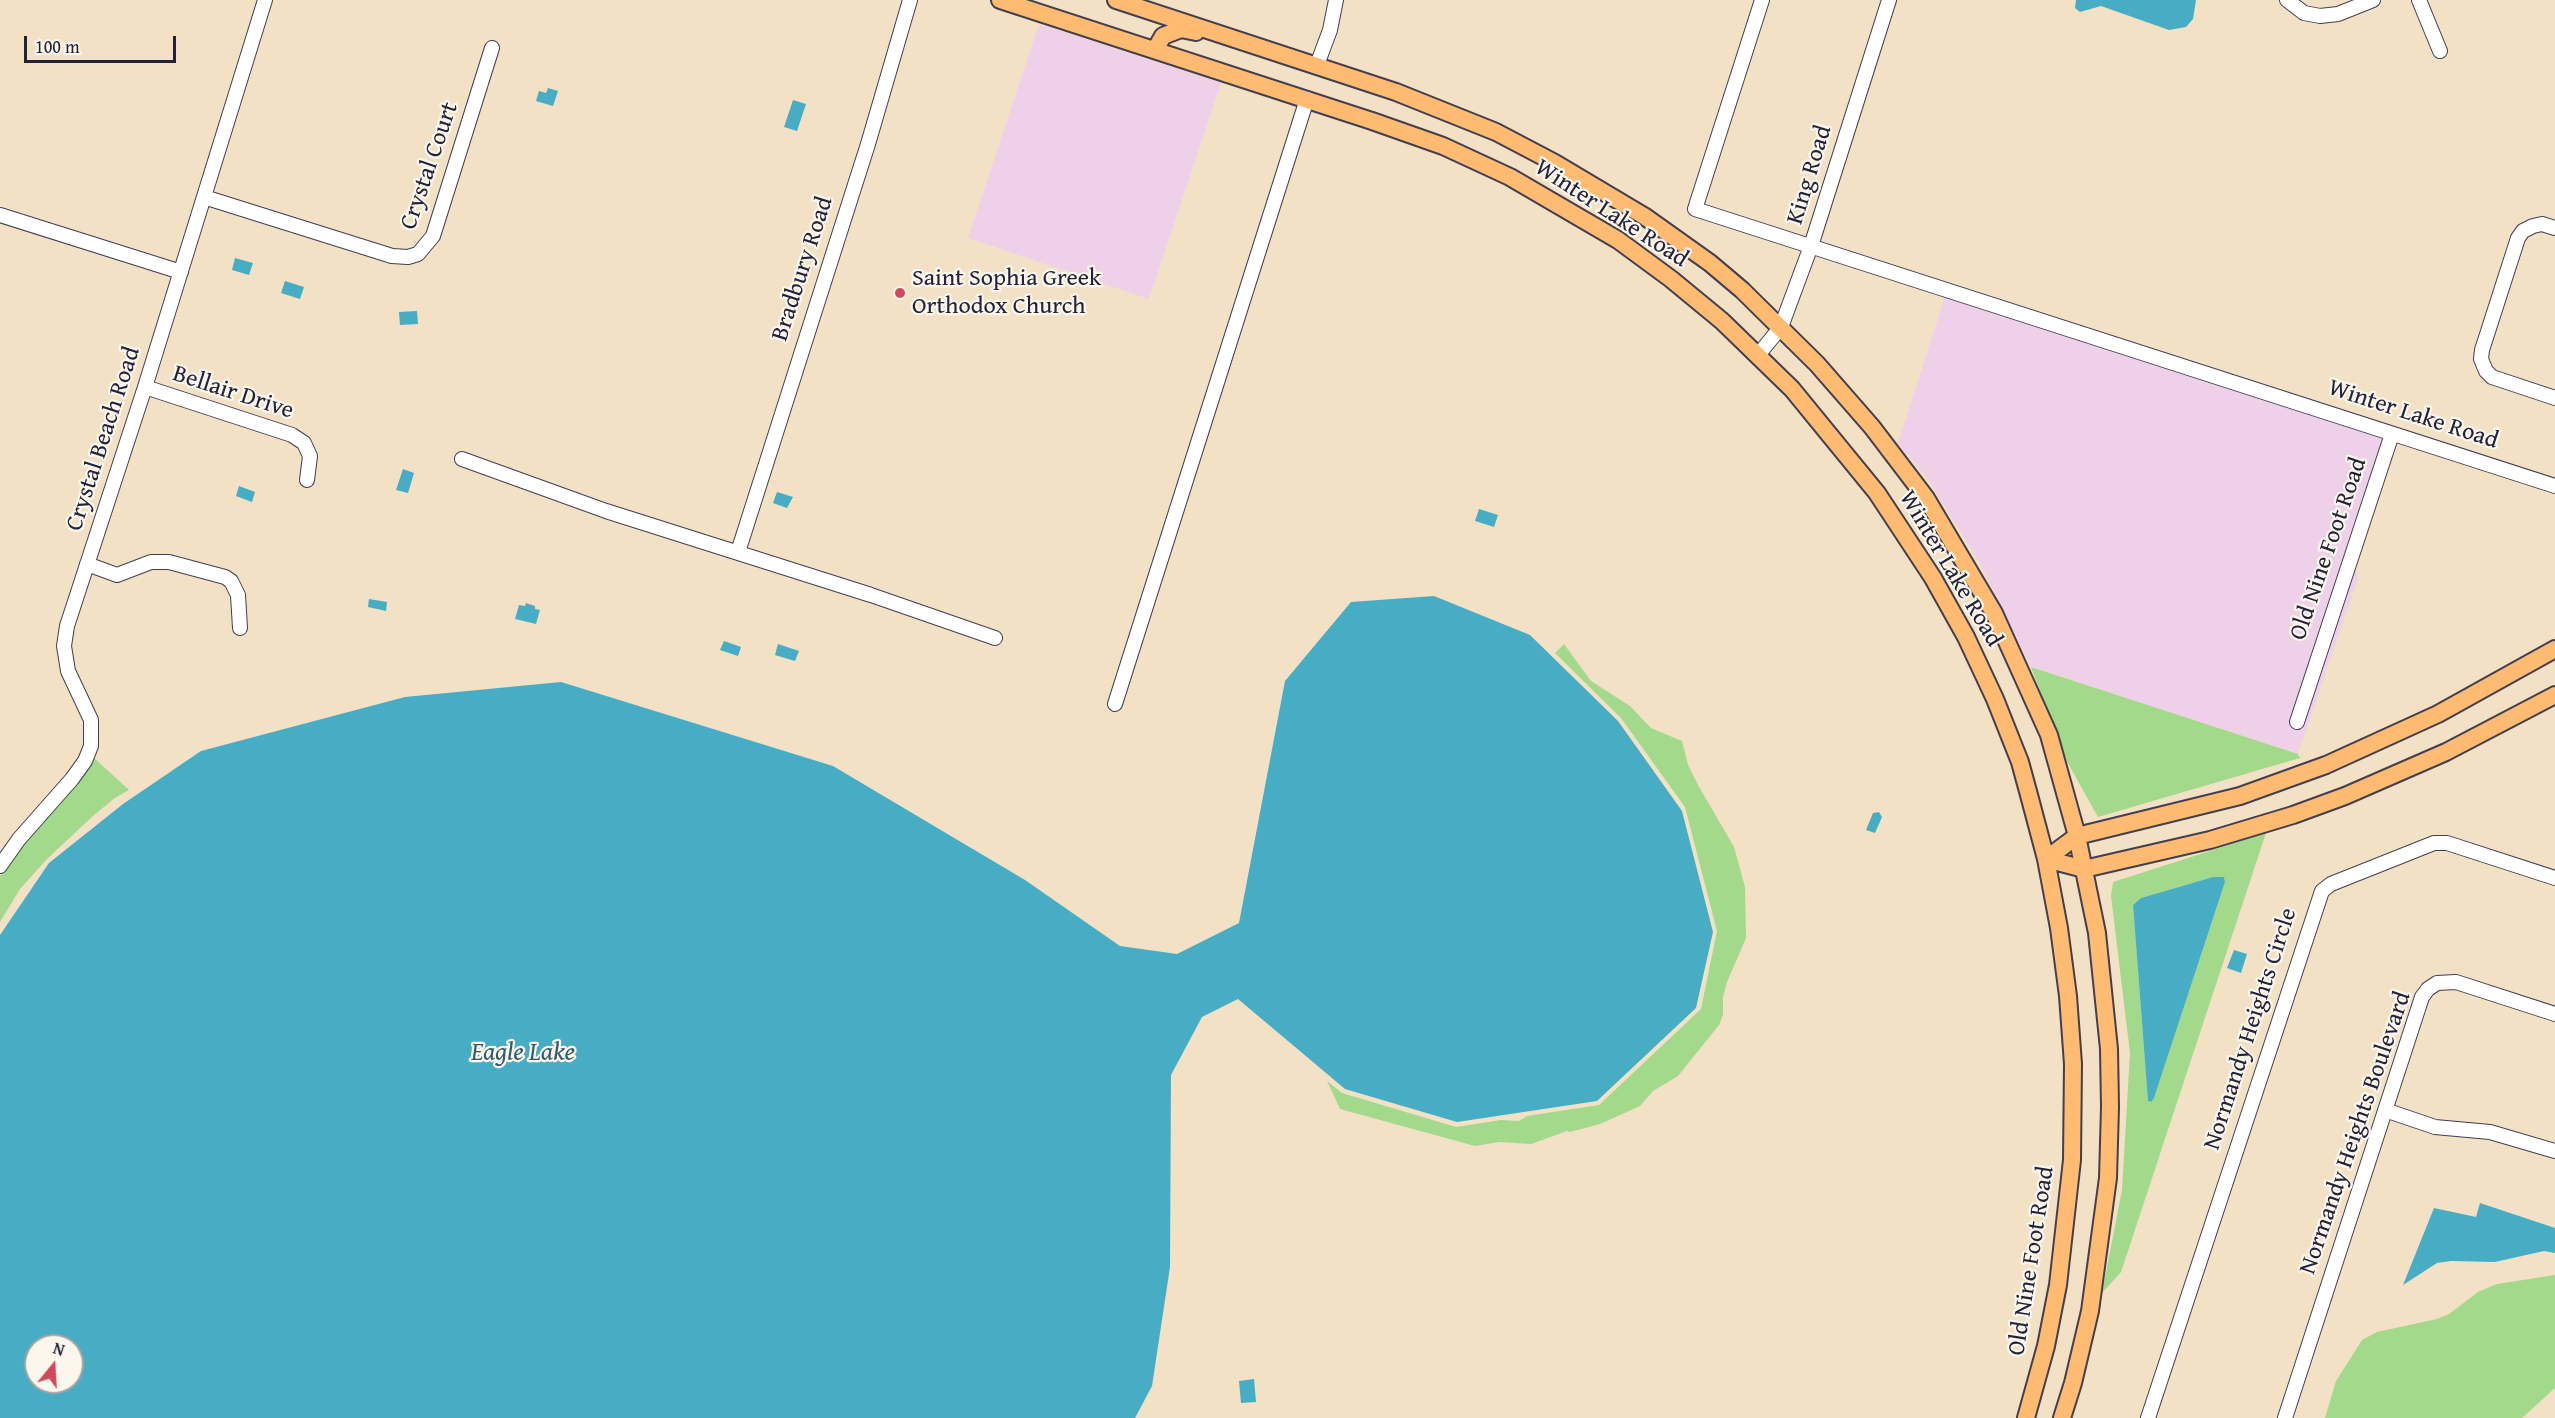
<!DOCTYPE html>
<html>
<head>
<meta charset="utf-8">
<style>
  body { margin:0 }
  #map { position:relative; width:2555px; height:1418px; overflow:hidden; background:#f3e1c5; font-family:"Gentium Book Plus",serif }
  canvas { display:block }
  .north { position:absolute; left:24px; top:1334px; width:60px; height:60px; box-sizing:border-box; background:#fbf7ec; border:2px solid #a4a2a5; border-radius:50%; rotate:18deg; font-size:16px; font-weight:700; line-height:24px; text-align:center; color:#22223b }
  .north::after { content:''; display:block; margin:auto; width:21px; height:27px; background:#d1495b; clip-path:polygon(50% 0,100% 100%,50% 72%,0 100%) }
  .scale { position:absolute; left:24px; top:36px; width:152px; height:27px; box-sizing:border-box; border:3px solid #22223b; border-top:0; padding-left:8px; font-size:18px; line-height:21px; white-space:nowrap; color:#22223b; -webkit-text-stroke:4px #fbf7ec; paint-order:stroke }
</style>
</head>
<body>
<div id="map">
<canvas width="2555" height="1418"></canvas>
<div class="north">N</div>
<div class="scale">100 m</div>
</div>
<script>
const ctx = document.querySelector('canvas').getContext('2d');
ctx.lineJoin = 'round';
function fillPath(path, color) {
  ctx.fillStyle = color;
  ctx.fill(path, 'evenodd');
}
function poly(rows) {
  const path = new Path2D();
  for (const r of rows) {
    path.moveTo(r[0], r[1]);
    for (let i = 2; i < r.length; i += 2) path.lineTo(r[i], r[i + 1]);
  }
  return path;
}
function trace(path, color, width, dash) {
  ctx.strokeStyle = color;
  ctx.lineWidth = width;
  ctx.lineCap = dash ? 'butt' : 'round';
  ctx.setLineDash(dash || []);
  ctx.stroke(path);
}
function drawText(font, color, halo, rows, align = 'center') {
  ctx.font = font + ' "Gentium Book Plus",serif';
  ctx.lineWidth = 4.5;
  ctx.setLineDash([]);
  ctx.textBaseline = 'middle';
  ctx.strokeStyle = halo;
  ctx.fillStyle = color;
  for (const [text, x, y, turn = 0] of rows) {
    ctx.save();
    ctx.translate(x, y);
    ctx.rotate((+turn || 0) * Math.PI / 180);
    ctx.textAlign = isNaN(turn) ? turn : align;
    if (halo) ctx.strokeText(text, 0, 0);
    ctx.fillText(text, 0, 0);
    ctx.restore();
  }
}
fillPath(poly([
  [1039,24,1221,83,1149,299,968,238],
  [1944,295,2386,438,2290,725,2300,729,2355,567,2358,578,2298,754,2031,667,1979,562,1927,478,1898,443,1943,303]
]), '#eed0e8');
fillPath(poly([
  [1564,644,1591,681,1630,706,1651,728,1682,741,1688,765,1698,785,1734,847,1745,887,1746,938,1727,982,1723,997,1723,1015,1719,1025,1678,1076,1653,1091,1640,1106,1600,1124,1570,1132,1567,1131,1531,1144,1499,1142,1475,1146,1340,1109,1327,1081,1342,1093,1456,1127,1501,1120,1519,1121,1527,1116,1599,1105,1701,1009,1717,931,1685,807,1621,718,1555,653],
  [2031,667,2298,754,2300,758,2098,817,2065,758],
  [93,757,129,790,115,798,94,815,47,859,20,889,0,922,0,876,23,842],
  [2266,833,2121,1272,2102,1293,2122,1190,2130,1053,2111,896,2113,882],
  [2213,877,2224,877,2225,882,2154,1098,2150,1102,2148,1101,2133,905,2141,898],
  [2555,1275,2555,1388,2522,1418,2325,1418,2336,1381,2362,1340,2377,1332,2437,1319,2449,1314,2478,1292,2497,1284]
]), '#a3d98a');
fillPath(poly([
  [2076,0,2196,0,2193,19,2186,27,2169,30,2101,6,2080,12,2075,8],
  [548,88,558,91,553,106,536,101,539,91,546,93],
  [793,100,806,104,797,131,784,127],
  [235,258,253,263,249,275,232,270],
  [285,281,304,287,300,299,281,293],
  [417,311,418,324,400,325,399,312],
  [403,469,414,473,408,493,396,490],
  [239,486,255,492,252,502,236,496],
  [777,492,793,497,787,508,773,503],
  [1479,509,1498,515,1494,527,1475,521],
  [1434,596,1530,635,1618,721,1682,811,1713,932,1696,1008,1597,1101,1457,1122,1345,1089,1238,999,1202,1017,1171,1075,1170,1267,1152,1386,1135,1418,0,1418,0,935,49,863,123,804,201,751,405,697,561,682,833,766,1025,880,1120,946,1177,954,1239,923,1285,681,1351,602],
  [36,1346,72,1346,72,1382,36,1382],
  [369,599,387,602,386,611,368,607],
  [526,603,535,606,535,609,540,610,536,624,515,619,519,605,525,606],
  [724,641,741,647,738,656,720,650],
  [778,644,799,651,795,661,775,655],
  [1879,812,1882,817,1875,833,1866,830,1873,813],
  [2213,877,2224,877,2225,882,2154,1098,2151,1102,2148,1101,2133,905,2141,898],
  [2234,950,2247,954,2241,973,2227,968],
  [2480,1203,2555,1228,2555,1253,2544,1251,2495,1262,2451,1261,2437,1263,2403,1285,2434,1208,2476,1217],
  [1254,1379,1256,1402,1241,1403,1239,1381]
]), '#46adc5');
const minor = poly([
  [1762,0,1695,209,2555,486],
  [2287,0,2304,13,2320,16,2338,14,2373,0],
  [2419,0,2440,51],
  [1317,65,1330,30,1336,0],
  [204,197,392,256,408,257,418,254,433,236,492,48],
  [0,215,181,272],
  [2555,228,2542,224,2533,226,2523,231,2518,238,2482,350,2481,359,2486,371,2492,377,2555,398],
  [1758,355,1781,327,1811,246,1889,0],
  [145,387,292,435,304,443,310,456,307,480],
  [462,459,606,511,871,595,995,638],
  [738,552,868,144,910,0],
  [87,564,117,575,151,562,169,562,225,577,231,581,238,595,240,628],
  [1115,704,1307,99],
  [2297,722,2392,434],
  [0,866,19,839,72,779,85,761,91,746,91,720,68,671,64,646,67,626,145,387,265,0],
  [2385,1110,2435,1127,2490,1132,2555,1151],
  [2148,1418,2322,891,2331,884,2434,843,2447,843,2555,878],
  [2285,1418,2422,997,2428,989,2437,983,2456,982,2555,1014]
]);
const major = poly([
  [1000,0,1372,121,1443,146,1510,177,1618,240,1671,279,1722,321,1792,389,1877,493,1933,578,1966,637,1995,699,2020,762,2029,795,2046,859,2059,928,2068,996,2073,1064,2072,1160,2058,1285,2046,1346,2026,1418],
  [1116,0,1396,92,1496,132,1555,163,1644,216,1710,263,1742,290,1817,364,1872,427,1926,498,1994,613,2049,735,2077,836,2097,933,2109,1049,2110,1107,2108,1178,2090,1311,2073,1383,2062,1418],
  [1155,50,1163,36,1181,29,1196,32],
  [2046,859,2077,836,2240,796,2326,765,2438,714,2555,649],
  [2046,859,2084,869,2210,840,2293,815,2345,796,2446,752,2555,695]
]);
trace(minor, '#413f50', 16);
trace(major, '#413f50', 20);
trace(minor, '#fff', 14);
trace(major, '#ffbb71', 16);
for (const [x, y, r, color] of [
  [900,293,6,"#d1495b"]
]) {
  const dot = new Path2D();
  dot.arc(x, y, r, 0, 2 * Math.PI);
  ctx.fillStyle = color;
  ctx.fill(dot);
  trace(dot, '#fbf7ec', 2);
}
drawText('24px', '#22223b', '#fbf7ec', [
  ["Crystal Court",430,166,-71],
  ["King Road",1810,175,-73],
  ["Winter Lake Road",1611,214,33],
  ["Bradbury Road",803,269,-72],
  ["Bellair Drive",233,393,18],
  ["Winter Lake Road",2413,415,18],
  ["Crystal Beach Road",104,439,-72],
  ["Old Nine Foot Road",2329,549,-71],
  ["Winter Lake Road",1950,569,59],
  ["Normandy Heights Circle",2251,1029,-72],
  ["Normandy Heights Boulevard",2356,1133,-71],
  ["Old Nine Foot Road",2032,1261,-81]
]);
drawText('24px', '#22223b', '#fbf7ec', [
  ["Saint Sophia Greek",912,279],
  ["Orthodox Church",912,307]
], 'left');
drawText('italic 26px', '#305a72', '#fbf7ec', [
  ["Eagle Lake",523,1053]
]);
</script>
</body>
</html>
